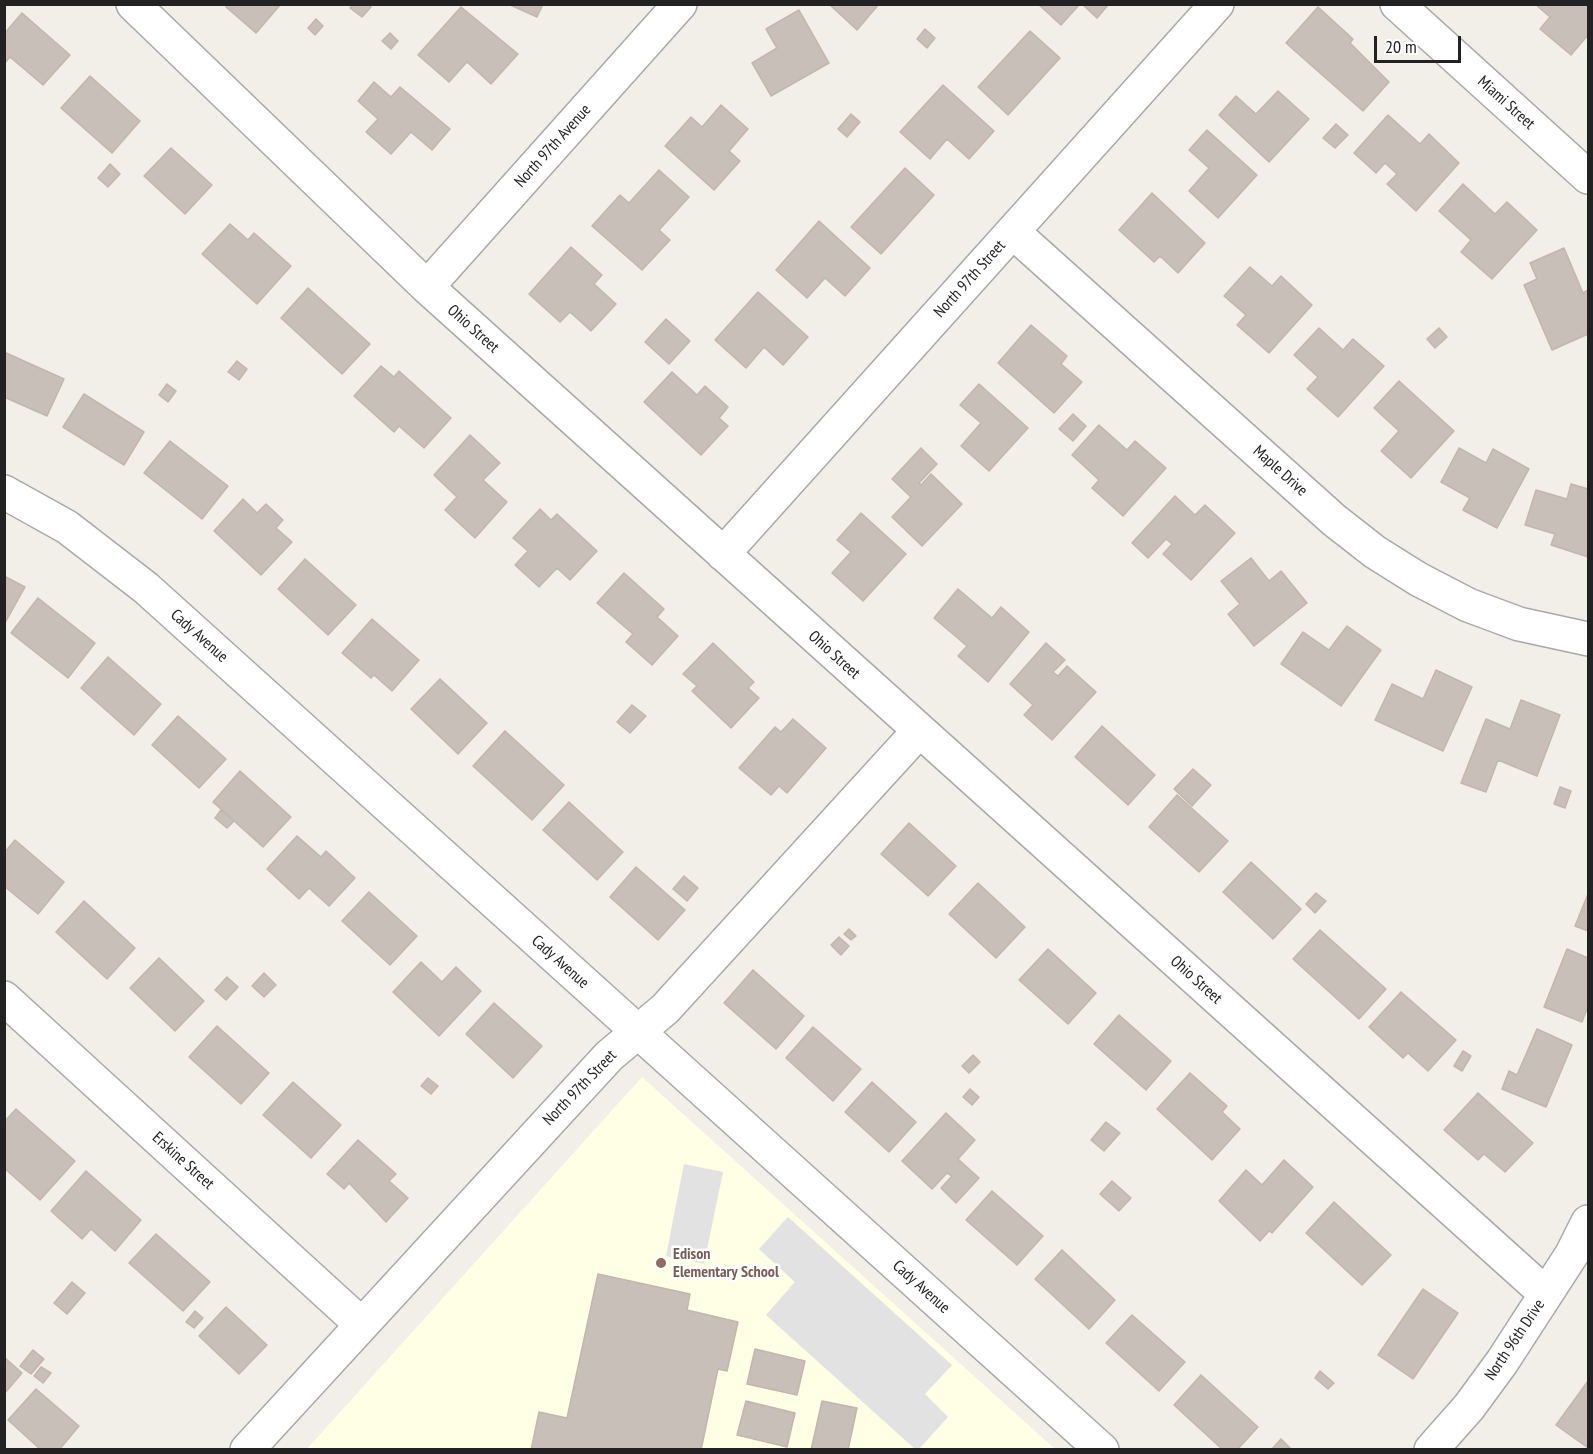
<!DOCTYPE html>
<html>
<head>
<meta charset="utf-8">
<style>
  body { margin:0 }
  #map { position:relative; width:1593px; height:1454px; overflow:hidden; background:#f2efe9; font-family:"PT Sans Narrow",sans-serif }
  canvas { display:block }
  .frame { position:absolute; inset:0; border:6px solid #222; pointer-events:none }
  .scale { position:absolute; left:1374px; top:36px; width:87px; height:27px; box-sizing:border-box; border:3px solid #222; border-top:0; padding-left:8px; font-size:18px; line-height:21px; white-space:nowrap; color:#222; -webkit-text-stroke:4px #fff; paint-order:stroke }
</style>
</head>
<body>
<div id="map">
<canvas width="1593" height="1454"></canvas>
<div class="frame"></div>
<div class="scale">20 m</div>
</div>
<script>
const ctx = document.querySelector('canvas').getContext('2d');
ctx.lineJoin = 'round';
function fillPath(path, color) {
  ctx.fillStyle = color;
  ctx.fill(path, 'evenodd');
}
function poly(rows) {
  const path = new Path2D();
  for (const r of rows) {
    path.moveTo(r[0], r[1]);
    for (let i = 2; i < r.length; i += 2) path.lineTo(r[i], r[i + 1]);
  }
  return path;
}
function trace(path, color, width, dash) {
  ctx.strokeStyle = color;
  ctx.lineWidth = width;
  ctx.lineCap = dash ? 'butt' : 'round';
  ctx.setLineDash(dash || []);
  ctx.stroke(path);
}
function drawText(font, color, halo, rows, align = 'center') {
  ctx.font = font + ' "PT Sans Narrow",sans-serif';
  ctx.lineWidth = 5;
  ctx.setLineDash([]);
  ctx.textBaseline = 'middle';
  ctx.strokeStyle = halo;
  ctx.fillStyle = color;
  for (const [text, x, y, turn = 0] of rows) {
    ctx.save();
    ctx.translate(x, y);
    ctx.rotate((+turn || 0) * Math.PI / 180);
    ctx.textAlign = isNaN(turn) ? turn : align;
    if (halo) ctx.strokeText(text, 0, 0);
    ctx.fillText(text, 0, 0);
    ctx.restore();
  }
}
fillPath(poly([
  [642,1077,1055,1449,306,1450]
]), '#ffffe5');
fillPath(poly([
  [684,1164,723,1172,704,1264,666,1256],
  [788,1217,952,1365,925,1394,948,1417,919,1449,915,1449,766,1315,795,1282,759,1249]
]), '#e2e2e2');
const building = poly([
  [228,4,281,4,256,33,226,7,228,4],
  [353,4,368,4,371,7,362,17,350,8,353,4],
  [508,4,543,4,537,17,508,4],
  [829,4,879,4,857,30,829,4],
  [1038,4,1080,4,1061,25,1038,4],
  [1082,4,1109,4,1097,18,1082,4],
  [1535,4,1588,4,1588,35,1571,55,1540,29,1550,17,1535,4],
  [461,7,518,54,491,84,467,62,449,82,418,55,461,7],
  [1318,7,1353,39,1350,43,1389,82,1363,111,1286,43,1318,7],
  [799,10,829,63,771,96,752,63,777,48,766,29,799,10],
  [22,13,70,55,43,85,10,57,4,64,4,34,22,13],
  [316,19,323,26,315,35,308,28,316,19],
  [925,29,935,38,927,48,917,39,925,29],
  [1030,31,1060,58,1008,115,978,87,1030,31],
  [390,33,398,41,391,49,382,41,390,33],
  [90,76,140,121,112,153,61,108,90,76],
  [374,82,391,97,400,87,450,129,432,150,411,132,391,154,366,132,378,119,358,101,374,82],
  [943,85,994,131,969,159,947,139,930,159,900,132,943,85],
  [1278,91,1309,119,1269,162,1219,115,1236,96,1256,114,1278,91],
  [721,105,748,129,729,151,740,161,714,190,665,146,691,117,702,127,721,105],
  [851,114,860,122,847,137,838,129,851,114],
  [1388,115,1420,144,1429,134,1459,163,1416,211,1387,184,1397,174,1385,163,1376,173,1354,153,1388,115],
  [1336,124,1348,135,1335,148,1323,138,1336,124],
  [1207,130,1257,175,1218,218,1189,191,1209,168,1189,150,1207,130],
  [171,148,212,185,185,214,144,176,171,148],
  [110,164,120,174,108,187,98,178,110,164],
  [905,168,934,195,881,254,851,227,905,168],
  [659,170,689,197,659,230,670,240,642,270,592,226,620,195,629,203,659,170],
  [1463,184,1495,214,1507,202,1537,230,1492,279,1461,252,1471,240,1439,211,1463,184],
  [1152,193,1205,243,1178,273,1160,256,1154,262,1119,230,1152,193],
  [819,221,870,268,845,296,825,278,807,298,776,270,819,221],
  [230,224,248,240,254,233,291,266,257,304,202,254,230,224],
  [571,247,602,275,594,284,616,304,591,331,570,312,560,322,529,294,571,247],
  [1564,248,1583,293,1588,290,1588,334,1552,350,1524,285,1537,279,1530,263,1564,248],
  [1250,267,1272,286,1281,276,1312,305,1269,353,1237,325,1246,315,1224,296,1250,267],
  [308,288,370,344,342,374,281,318,308,288],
  [758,292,808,337,783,365,764,347,746,368,715,340,758,292],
  [666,319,690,341,669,364,645,342,666,319],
  [1031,325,1067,356,1061,364,1082,382,1054,413,998,363,1031,325],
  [1319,328,1343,350,1353,339,1384,366,1338,417,1307,389,1318,377,1294,355,1319,328],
  [1439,328,1447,337,1435,348,1427,339,1439,328],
  [4,352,64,379,47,416,4,397,4,352],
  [237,361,247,369,239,380,228,372,237,361],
  [381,366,394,377,399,371,451,418,424,448,399,426,394,432,354,396,381,366],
  [672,372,697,395,705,386,728,407,719,418,728,426,701,455,644,402,672,372],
  [1399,381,1454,431,1411,478,1381,451,1399,431,1374,408,1399,381],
  [167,384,176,391,168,402,159,395,167,384],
  [979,384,1028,428,989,471,961,446,981,423,960,405,979,384],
  [84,394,144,432,124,465,63,427,84,394],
  [1073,414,1086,426,1073,441,1059,429,1073,414],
  [1099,425,1127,450,1135,441,1166,468,1123,516,1092,488,1099,480,1072,455,1099,425],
  [470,435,500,463,483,480,507,502,475,538,445,510,457,497,434,475,470,435],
  [170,441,228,486,202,519,144,473,170,441],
  [921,448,937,464,919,483,921,485,931,474,962,504,922,546,892,517,911,497,892,479,921,448],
  [1459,448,1486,463,1493,449,1529,469,1497,528,1463,510,1470,498,1441,482,1459,448],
  [1571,484,1588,489,1588,557,1551,545,1555,534,1525,525,1536,490,1567,499,1571,484],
  [1175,496,1195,515,1205,505,1235,533,1191,580,1163,554,1172,544,1166,539,1148,558,1132,543,1175,496],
  [243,499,257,513,266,504,283,520,276,528,292,542,261,575,214,531,243,499],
  [540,509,551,520,557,514,597,551,570,580,557,568,539,587,515,565,528,551,513,538,540,509],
  [861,513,906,554,863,601,832,573,851,552,837,540,861,513],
  [1251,558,1269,581,1281,571,1307,603,1254,646,1228,614,1240,604,1221,581,1251,558],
  [305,559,356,605,328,635,278,589,305,559],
  [624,573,664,609,657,617,678,636,652,665,626,642,633,634,597,603,624,573],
  [4,576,25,587,5,623,4,622,4,576],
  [958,589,992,618,1001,607,1029,632,988,682,958,656,967,646,934,618,958,589],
  [38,598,95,643,68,678,11,633,38,598],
  [372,619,419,660,392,691,374,675,371,678,342,653,372,619],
  [1347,626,1381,650,1341,706,1281,664,1303,632,1329,650,1347,626],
  [713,643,754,682,748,688,759,698,731,728,692,691,697,686,683,674,713,643],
  [1046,643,1065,660,1053,672,1058,676,1067,666,1096,692,1052,740,1024,715,1033,705,1010,684,1046,643],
  [108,657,161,704,134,735,81,688,108,657],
  [1436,670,1472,687,1443,751,1375,720,1392,684,1423,699,1436,670],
  [440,679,487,723,458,754,411,709,440,679],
  [1521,700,1560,715,1537,776,1498,760,1486,792,1461,783,1486,719,1510,729,1521,700],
  [632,705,646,716,630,733,617,722,632,705],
  [178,716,226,759,199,788,152,745,178,716],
  [793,719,826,748,787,793,779,786,771,795,739,768,775,727,781,732,793,719],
  [1102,726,1155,775,1128,805,1075,757,1102,726],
  [505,731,564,785,532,820,473,766,505,731],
  [1193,769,1211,785,1192,806,1174,789,1193,769],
  [240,771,291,817,263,847,213,802,240,771],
  [1560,787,1571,791,1565,808,1554,804,1560,787],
  [1177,795,1228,841,1199,872,1149,827,1177,795],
  [569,802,623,852,597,880,543,830,569,802],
  [221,810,234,821,227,828,215,818,221,810],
  [909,823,956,866,928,896,881,854,909,823],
  [297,836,321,857,326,851,355,878,329,906,309,888,299,899,267,869,297,836],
  [15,840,64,882,38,914,4,886,4,853,15,840],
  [1251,862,1301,909,1273,939,1223,892,1251,862],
  [636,867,685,910,658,940,610,897,636,867],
  [684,876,698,888,687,901,673,889,684,876],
  [978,883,1025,927,996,958,949,914,978,883],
  [369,892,417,936,390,965,342,921,369,892],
  [1316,893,1326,901,1315,913,1306,904,1316,893],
  [1588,894,1588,931,1575,926,1588,894],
  [84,901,135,948,107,979,56,932,84,901],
  [849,929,856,936,851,940,844,934,849,929],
  [1320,930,1386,989,1359,1019,1293,959,1320,930],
  [839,937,849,946,841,955,831,945,839,937],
  [1048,949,1096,993,1068,1024,1019,980,1048,949],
  [1567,949,1588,958,1588,1006,1582,1022,1544,1007,1567,949],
  [159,958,204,1001,175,1031,130,988,159,958],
  [421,962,442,982,456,967,481,991,439,1036,393,992,421,962],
  [753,970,804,1016,776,1049,724,1003,753,970],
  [264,973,276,985,264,997,252,986,264,973],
  [227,977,238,987,226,1000,215,990,227,977],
  [1401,992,1456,1040,1428,1071,1408,1053,1403,1058,1369,1027,1401,992],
  [494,1003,542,1046,513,1078,466,1034,494,1003],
  [1119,1015,1171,1061,1146,1090,1094,1044,1119,1015],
  [217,1026,269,1073,241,1104,189,1057,217,1026],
  [813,1027,861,1069,833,1101,786,1058,813,1027],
  [1537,1029,1572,1045,1546,1107,1502,1089,1509,1071,1517,1075,1537,1029],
  [1463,1051,1471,1056,1462,1071,1454,1066,1463,1051],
  [973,1055,980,1062,969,1073,962,1066,973,1055],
  [1190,1073,1227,1106,1222,1112,1240,1129,1212,1160,1157,1109,1190,1073],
  [428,1078,438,1086,431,1094,421,1086,428,1078],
  [293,1082,341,1125,311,1158,263,1115,293,1082],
  [872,1082,916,1122,889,1152,845,1112,872,1082],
  [970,1089,979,1097,972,1105,963,1097,970,1089],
  [1478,1093,1533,1143,1505,1172,1484,1154,1478,1160,1444,1130,1478,1093],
  [16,1109,75,1161,40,1200,4,1168,4,1122,16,1109],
  [946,1113,975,1140,958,1159,979,1178,956,1203,941,1188,952,1176,947,1173,932,1189,902,1161,946,1113],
  [1106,1122,1120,1133,1104,1151,1091,1140,1106,1122],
  [358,1140,396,1174,389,1181,408,1198,386,1222,349,1183,344,1189,327,1174,358,1140],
  [1284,1160,1313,1187,1272,1233,1269,1231,1260,1241,1219,1201,1246,1170,1262,1185,1284,1160],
  [86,1171,141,1220,115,1251,91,1229,82,1239,51,1211,86,1171],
  [1112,1181,1131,1198,1119,1211,1100,1194,1112,1181],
  [992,1191,1043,1236,1017,1265,966,1220,992,1191],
  [1334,1202,1391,1255,1362,1285,1306,1233,1334,1202],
  [156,1234,210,1282,183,1311,129,1263,156,1234],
  [1062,1250,1115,1300,1089,1329,1035,1279,1062,1250],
  [598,1274,690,1294,687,1310,738,1322,727,1371,718,1369,701,1450,531,1450,539,1412,567,1418,598,1274],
  [72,1282,85,1293,67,1314,54,1303,72,1282],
  [1423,1289,1458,1313,1413,1379,1378,1355,1423,1289],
  [226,1307,267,1345,239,1374,199,1336,226,1307],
  [195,1311,203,1318,194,1328,186,1322,195,1311],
  [1132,1315,1185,1362,1159,1391,1106,1343,1132,1315],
  [755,1349,805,1361,797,1395,747,1384,755,1349],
  [33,1350,44,1359,31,1374,20,1366,33,1350],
  [4,1357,22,1373,4,1394,4,1357],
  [41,1367,51,1373,43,1383,34,1376,41,1367],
  [1320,1371,1334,1383,1328,1389,1315,1378,1320,1371],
  [1201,1375,1258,1427,1237,1450,1223,1450,1174,1405,1201,1375],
  [1588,1381,1588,1448,1556,1425,1588,1381],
  [36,1389,79,1426,59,1450,41,1450,8,1420,36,1389],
  [746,1401,795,1413,787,1447,737,1435,746,1401],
  [822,1401,857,1408,848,1450,811,1450,822,1401],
  [1281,1439,1292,1450,1271,1450,1281,1439]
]);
fillPath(building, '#c7bfb8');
trace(building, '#c4b6ab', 1.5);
const minor = poly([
  [133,4,427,287,1546,1294],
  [1397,4,1588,177],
  [1013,232,1334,520,1375,552,1418,579,1468,605,1519,624,1588,639],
  [427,287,680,4],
  [4,492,67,527,146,588,1102,1450],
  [723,554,1217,4],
  [4,998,361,1324],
  [247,1450,609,1056,665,1009,919,731],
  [1431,1450,1469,1407,1502,1362,1572,1254,1588,1222]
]);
trace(minor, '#a9a9a9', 36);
trace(minor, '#fff', 33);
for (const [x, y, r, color] of [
  [661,1263,6,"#8d6e63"]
]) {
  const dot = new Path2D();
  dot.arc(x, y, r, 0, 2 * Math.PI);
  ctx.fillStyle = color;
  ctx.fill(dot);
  trace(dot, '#fff', 2);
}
drawText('16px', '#222', '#fff', [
  ["Miami Street",1506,103,42],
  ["North 97th Avenue",553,146,-48],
  ["North 97th Street",970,279,-48],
  ["Ohio Street",473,329,42],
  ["Maple Drive",1280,471,42],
  ["Cady Avenue",199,636,42],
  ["Ohio Street",834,655,42],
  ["Cady Avenue",560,962,42],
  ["Ohio Street",1196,980,42],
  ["North 97th Street",580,1088,-46],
  ["Erskine Street",183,1161,42],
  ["Cady Avenue",921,1287,42],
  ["North 96th Drive",1515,1340,-56]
]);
drawText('bold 16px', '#785e54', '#fff', [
  ["Edison",673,1254],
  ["Elementary School",673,1272]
], 'left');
</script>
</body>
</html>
